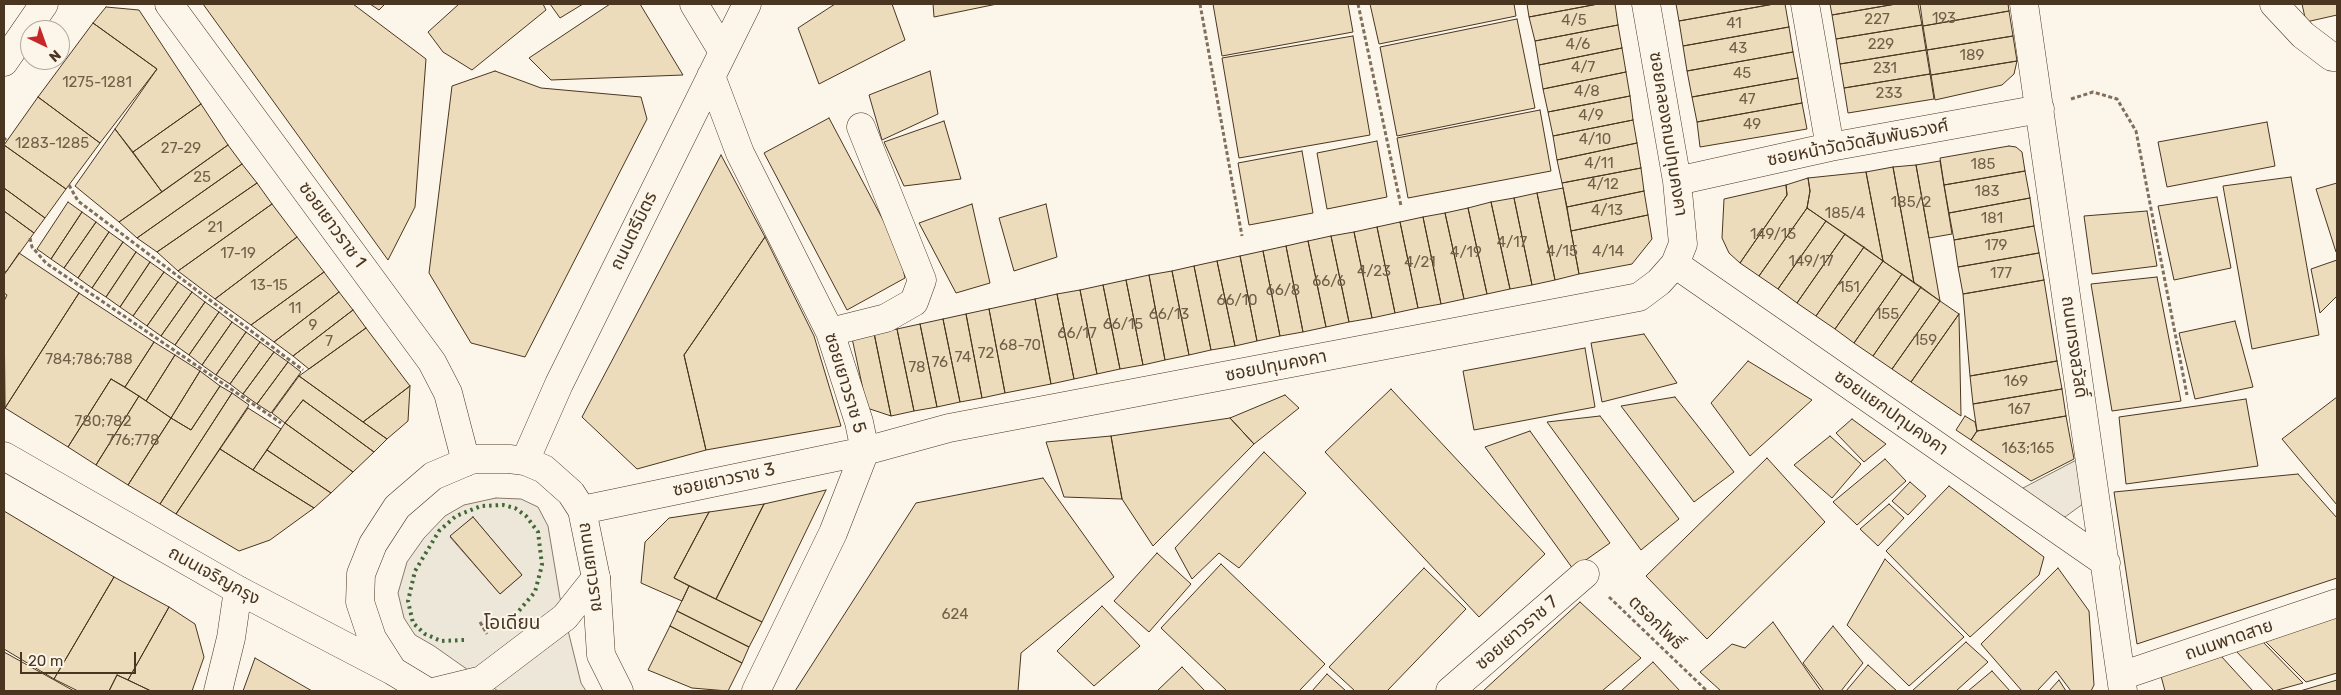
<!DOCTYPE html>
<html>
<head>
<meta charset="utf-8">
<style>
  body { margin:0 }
  #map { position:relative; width:2341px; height:695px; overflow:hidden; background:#fbf6e9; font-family:Rubik,sans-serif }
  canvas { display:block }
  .frame { position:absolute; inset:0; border:5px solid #4a3520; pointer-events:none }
  .north { position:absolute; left:20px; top:20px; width:50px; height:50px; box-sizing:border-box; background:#fbf6e9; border:1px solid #b4a999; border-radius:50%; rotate:138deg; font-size:14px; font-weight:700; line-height:20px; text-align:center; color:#4a3520 }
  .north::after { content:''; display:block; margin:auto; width:18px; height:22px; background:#c62828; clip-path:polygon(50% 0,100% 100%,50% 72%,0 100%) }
  .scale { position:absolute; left:20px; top:652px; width:116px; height:22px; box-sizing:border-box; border:2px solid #4a3520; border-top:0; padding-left:6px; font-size:15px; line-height:18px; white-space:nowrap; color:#4a3520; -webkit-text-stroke:4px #fbf6e9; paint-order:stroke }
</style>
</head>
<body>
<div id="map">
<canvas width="2341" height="695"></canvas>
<div class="frame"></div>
<div class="north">N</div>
<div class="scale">20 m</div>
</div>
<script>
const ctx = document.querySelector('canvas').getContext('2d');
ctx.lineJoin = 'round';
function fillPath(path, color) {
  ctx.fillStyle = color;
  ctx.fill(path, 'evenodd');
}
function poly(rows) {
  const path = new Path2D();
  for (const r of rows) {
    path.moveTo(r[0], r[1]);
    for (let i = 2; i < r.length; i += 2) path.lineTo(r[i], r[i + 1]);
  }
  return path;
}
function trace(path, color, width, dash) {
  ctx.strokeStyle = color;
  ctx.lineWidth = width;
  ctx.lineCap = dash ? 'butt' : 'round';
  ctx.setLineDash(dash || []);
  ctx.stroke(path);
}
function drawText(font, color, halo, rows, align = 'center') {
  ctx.font = font + ' Rubik,"Noto Sans Thai",sans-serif';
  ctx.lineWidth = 4;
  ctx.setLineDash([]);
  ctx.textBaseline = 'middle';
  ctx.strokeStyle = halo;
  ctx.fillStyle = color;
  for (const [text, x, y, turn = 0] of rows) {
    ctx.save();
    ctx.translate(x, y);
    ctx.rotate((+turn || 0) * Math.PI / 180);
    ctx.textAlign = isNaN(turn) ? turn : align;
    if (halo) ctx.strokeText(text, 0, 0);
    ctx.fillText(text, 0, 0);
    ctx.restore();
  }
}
const parking = poly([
  [2084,456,2091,498,2065,517,2047,510,2023,488,2084,456],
  [496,498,521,499,538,507,548,526,560,598,581,683,586,691,498,691,434,646,415,635,404,618,398,593,407,562,424,538,445,516,464,505,496,498],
  [473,517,522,575,500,594,450,537,473,517]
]);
fillPath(parking, '#ede7d9');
trace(parking, '#887966', 1);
const building = poly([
  [203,4,353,4,426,59,415,207,388,260,203,4],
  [370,4,385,4,379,10,370,4],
  [459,4,543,4,546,10,472,70,443,52,428,32,459,4],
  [550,4,583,4,560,18,550,4],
  [610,4,640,4,683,75,551,80,529,58,610,4],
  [835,4,892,4,905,40,819,84,798,28,835,4],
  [933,4,997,4,934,17,933,4],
  [1213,4,1348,4,1353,32,1222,56,1213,4],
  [1370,4,1514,4,1516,16,1379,44,1370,4],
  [1527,4,1598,4,1529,17,1527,4],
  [1598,4,1615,4,1618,25,1535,41,1529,17,1598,4],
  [1676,4,1774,4,1679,21,1676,4],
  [1774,4,1785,4,1789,27,1683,46,1679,21,1774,4],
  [1830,4,1896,4,1832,15,1830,4],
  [1896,4,1918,4,1922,25,1836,39,1832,15,1896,4],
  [1920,4,2008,4,2009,11,1923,26,1920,4],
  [2302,4,2337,4,2337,15,2306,22,2302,4],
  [106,7,139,10,201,104,133,152,115,129,157,69,93,23,106,7],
  [2009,11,2013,36,1927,50,1923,26,2009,11],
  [1517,19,1535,108,1397,136,1380,47,1517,19],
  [93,23,157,69,100,143,38,97,93,23],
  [1618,25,1622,48,1539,65,1535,41,1618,25],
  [1922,25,1926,50,1840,64,1836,39,1922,25],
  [1789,27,1793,52,1687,71,1683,46,1789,27],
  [1353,36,1370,135,1239,158,1222,58,1353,36],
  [2013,36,2017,61,1931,75,1927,50,2013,36],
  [1622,48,1626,72,1543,89,1539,65,1622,48],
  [1926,50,1930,74,1844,88,1840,64,1926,50],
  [1793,52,1798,78,1692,97,1687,71,1793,52],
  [2017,61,2014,74,2002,85,1935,100,1931,75,2017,61],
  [495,71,541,88,641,97,647,119,525,357,471,343,429,273,452,86,495,71],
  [930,71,938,114,882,140,869,95,930,71],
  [1626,72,1630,96,1548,112,1543,89,1626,72],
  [1930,74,1934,99,1848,113,1844,88,1930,74],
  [1798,78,1802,103,1697,122,1692,97,1798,78],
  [1630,96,1633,120,1553,136,1548,112,1630,96],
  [38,97,100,143,66,189,4,145,38,97],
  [1802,103,1807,129,1700,147,1697,122,1802,103],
  [201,104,228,145,162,192,133,152,201,104],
  [1540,110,1551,171,1408,198,1397,138,1540,110],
  [829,118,899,250,905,278,847,310,764,153,829,118],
  [1633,120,1637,143,1557,160,1553,136,1633,120],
  [944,121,961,179,904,186,884,142,944,121],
  [2267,122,2275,166,2167,187,2158,142,2267,122],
  [115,129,162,192,119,222,75,186,115,129],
  [1377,141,1387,197,1327,209,1317,153,1377,141],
  [1637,143,1641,168,1562,183,1557,160,1637,143],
  [4,145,66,189,45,218,4,188,4,145],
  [228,145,242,164,137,238,119,222,228,145],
  [2009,146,2016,147,2022,152,2025,171,1944,185,1940,158,2009,146],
  [1302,151,1313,213,1249,225,1238,163,1302,151],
  [721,155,765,237,684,355,706,450,637,469,582,417,721,155],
  [1940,161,1952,234,1929,238,1916,165,1940,161],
  [242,164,257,183,157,252,137,238,242,164],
  [1916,165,1929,238,1940,301,1914,283,1893,167,1916,165],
  [1893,167,1914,283,1883,261,1866,172,1893,167],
  [1641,168,1644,191,1567,207,1562,183,1641,168],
  [2025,171,2030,198,1949,213,1944,185,2025,171],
  [1866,172,1883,261,1807,208,1810,191,1808,178,1866,172],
  [2291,177,2319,335,2252,349,2223,186,2291,177],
  [1808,178,1810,191,1807,208,1759,276,1740,263,1787,195,1786,185,1808,178],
  [257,183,272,204,178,271,157,252,257,183],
  [2337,183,2337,252,2336,252,2316,189,2337,183],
  [1786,185,1787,195,1740,263,1729,253,1722,238,1724,199,1786,185],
  [4,188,45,218,34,233,4,211,4,188],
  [1563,188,1579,274,1555,280,1537,193,1563,188],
  [1644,191,1648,215,1571,231,1567,207,1644,191],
  [1537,193,1555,280,1532,285,1514,198,1537,193],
  [2217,197,2231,268,2174,280,2158,206,2217,197],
  [1514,198,1532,285,1510,289,1491,202,1514,198],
  [2030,198,2034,226,1954,240,1949,213,2030,198],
  [68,202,82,212,51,259,37,249,68,202],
  [1491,202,1510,289,1487,294,1468,208,1491,202],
  [272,204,297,237,215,299,178,271,272,204],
  [972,204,990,283,956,293,919,223,972,204],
  [1046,204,1057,257,1014,271,999,218,1046,204],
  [1468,208,1487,294,1464,299,1445,213,1468,208],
  [1807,208,1826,221,1778,289,1759,276,1807,208],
  [4,211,34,233,6,272,4,271,4,211],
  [2147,211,2157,266,2092,274,2084,216,2147,211],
  [82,212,96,222,64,268,51,259,82,212],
  [1445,213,1464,299,1441,304,1423,217,1445,213],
  [1648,215,1652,239,1632,264,1579,274,1571,231,1648,215],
  [1423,217,1441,304,1418,308,1400,222,1423,217],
  [1826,221,1845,234,1797,303,1778,289,1826,221],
  [96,222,109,232,78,278,64,268,96,222],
  [1400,222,1418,308,1395,313,1377,227,1400,222],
  [2034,226,2039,253,1958,267,1954,240,2034,226],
  [1377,227,1395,313,1372,318,1354,232,1377,227],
  [109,232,123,242,92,288,78,278,109,232],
  [1354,232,1372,318,1349,322,1331,236,1354,232],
  [1845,234,1864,247,1816,316,1797,303,1845,234],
  [1331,236,1349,322,1326,327,1308,241,1331,236],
  [297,237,324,272,251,325,215,299,297,237],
  [765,237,814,336,841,426,706,450,684,355,765,237],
  [1308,241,1326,327,1303,332,1286,246,1308,241],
  [123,242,136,252,106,297,92,288,123,242],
  [1286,246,1303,332,1280,336,1263,251,1286,246],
  [1864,247,1883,261,1835,329,1816,316,1864,247],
  [1263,251,1280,336,1257,341,1240,256,1263,251],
  [136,252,150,262,120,307,106,297,136,252],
  [19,253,79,293,5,408,4,301,7,295,4,293,4,275,19,253],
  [2039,253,2044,280,1963,294,1958,267,2039,253],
  [1240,256,1257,341,1235,346,1217,261,1240,256],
  [2337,260,2337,296,2320,313,2311,269,2337,260],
  [1217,261,1235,346,1211,350,1194,266,1217,261],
  [1883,261,1902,274,1854,343,1835,329,1883,261],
  [150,262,164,272,133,316,120,307,150,262],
  [1194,266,1211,350,1189,355,1172,271,1194,266],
  [1172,271,1189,355,1165,360,1149,275,1172,271],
  [164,272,178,282,147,326,133,316,164,272],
  [324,272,339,292,274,342,251,325,324,272],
  [1902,274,1921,287,1873,356,1854,343,1902,274],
  [1149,275,1165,360,1143,365,1126,280,1149,275],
  [2157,277,2181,401,2112,411,2091,284,2157,277],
  [1126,280,1143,365,1120,369,1103,285,1126,280],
  [2044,280,2057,361,1970,376,1963,294,2044,280],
  [178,282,192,292,161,336,147,326,178,282],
  [1103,285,1120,369,1097,374,1080,290,1103,285],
  [1921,287,1940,301,1892,369,1873,356,1921,287],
  [1080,290,1097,374,1074,379,1057,294,1080,290],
  [192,292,205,302,175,345,161,336,192,292],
  [339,292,353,310,293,356,274,342,339,292],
  [79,293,154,342,125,387,111,379,68,447,5,408,79,293],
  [1057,294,1074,379,1051,384,1035,299,1057,294],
  [1035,299,1051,384,1005,393,989,309,1035,299],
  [1940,301,1959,314,1911,382,1892,369,1940,301],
  [205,302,219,312,189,355,175,345,205,302],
  [989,309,1005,393,982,398,966,314,989,309],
  [353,310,366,328,309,369,293,356,353,310],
  [219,312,232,322,202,365,189,355,219,312],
  [966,314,982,398,960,402,943,319,966,314],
  [1959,314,1961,416,1911,382,1959,314],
  [943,319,960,402,937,407,920,324,943,319],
  [2235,321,2253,387,2195,399,2179,333,2235,321],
  [232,322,246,332,216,375,202,365,232,322],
  [920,324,937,407,914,411,897,329,920,324],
  [366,328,410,386,363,422,299,376,366,328],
  [897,329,914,411,891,416,874,333,897,329],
  [246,332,260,342,230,384,216,375,246,332],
  [874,333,891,416,867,408,852,338,874,333],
  [1644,334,1677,383,1602,402,1591,343,1644,334],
  [154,342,175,355,146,401,125,387,154,342],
  [260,342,274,352,243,394,230,384,260,342],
  [1585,348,1595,407,1474,430,1463,371,1585,348],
  [274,352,288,362,257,404,243,394,274,352],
  [175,355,200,371,171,418,146,401,175,355],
  [1748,361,1812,400,1750,456,1711,403,1748,361],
  [2057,361,2062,389,1973,404,1970,376,2057,361],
  [288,362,301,372,271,413,257,404,288,362],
  [200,371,220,386,191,430,171,418,200,371],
  [299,376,363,422,387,439,374,452,303,400,285,423,272,413,299,376],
  [111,379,139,396,96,465,68,447,111,379],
  [220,386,232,393,160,504,128,485,171,418,191,430,220,386],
  [410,386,408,421,387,439,363,422,410,386],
  [1391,389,1545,554,1479,617,1325,452,1391,389],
  [2062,389,2066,416,1977,431,1973,404,2062,389],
  [232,393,249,405,176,514,160,504,232,393],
  [1285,395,1299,408,1254,444,1230,418,1285,395],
  [139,396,171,418,128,485,96,465,139,396],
  [1675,397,1734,472,1694,502,1621,406,1675,397],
  [2337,397,2337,505,2282,439,2337,397],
  [2246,399,2258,466,2126,484,2119,417,2246,399],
  [303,400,374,452,353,472,285,423,303,400],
  [248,408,281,429,253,470,220,449,248,408],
  [1600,416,1679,519,1641,550,1547,422,1600,416],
  [1965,416,1975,422,1977,431,1971,440,1956,430,1965,416],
  [2066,416,2074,459,2031,481,1971,440,1977,431,2066,416],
  [1230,418,1254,444,1153,546,1122,499,1111,436,1230,418],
  [1852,419,1886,444,1864,462,1836,433,1852,419],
  [285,423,353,472,331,493,267,450,285,423],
  [1530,431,1610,543,1573,569,1485,447,1530,431],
  [1111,436,1122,499,1064,497,1046,442,1111,436],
  [1830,436,1861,464,1832,498,1794,465,1830,436],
  [220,449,253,470,314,508,270,540,239,551,176,514,220,449],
  [267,450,331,493,314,508,253,470,267,450],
  [1264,452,1306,493,1239,568,1219,553,1192,579,1175,548,1264,452],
  [1767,458,1825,522,1707,639,1646,576,1767,458],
  [1885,459,1906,481,1857,525,1833,502,1885,459],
  [2298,474,2337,518,2337,578,2137,644,2114,492,2298,474],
  [1043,478,1114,577,1021,653,1018,691,795,691,916,503,1043,478],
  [1910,482,1926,496,1908,515,1892,501,1910,482],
  [1949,486,2044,557,2039,575,1970,637,1886,551,1949,486],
  [826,490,762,622,716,599,764,504,826,490],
  [764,504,716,599,674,578,709,512,764,504],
  [1889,504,1904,518,1878,546,1860,529,1889,504],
  [4,511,114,577,54,679,4,649,4,511],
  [709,512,674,578,689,586,682,601,641,583,645,542,669,518,709,512],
  [473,517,522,575,500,594,450,536,473,517],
  [1157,553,1191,584,1149,632,1114,601,1157,553],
  [1885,559,1964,637,1909,686,1847,625,1885,559],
  [1221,564,1325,664,1299,691,1227,691,1161,628,1221,564],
  [1424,568,1466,609,1387,691,1355,691,1329,667,1424,568],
  [2058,568,2089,611,2094,685,2091,691,2071,691,2056,671,2037,691,2022,691,1981,644,2058,568],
  [114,577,169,607,128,680,117,675,109,691,78,691,54,679,114,577],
  [689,586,762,622,749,647,677,611,689,586],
  [1580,602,1641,658,1602,691,1483,691,1580,602],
  [1102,606,1140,646,1094,686,1057,651,1102,606],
  [169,607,195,624,204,657,192,691,151,691,128,680,169,607],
  [677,611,749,647,742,663,670,626,677,611],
  [2337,617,2337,673,2306,682,2264,640,2337,617],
  [1773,622,1821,691,1721,691,1700,672,1732,644,1745,648,1773,622],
  [670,626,742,663,728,691,692,688,648,670,670,626],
  [1833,626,1863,663,1841,691,1824,691,1803,663,1833,626],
  [2261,640,2303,683,2274,691,2235,650,2261,640],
  [1966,642,1988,662,1956,691,1912,691,1966,642],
  [4,652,74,691,4,691,4,652],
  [2221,656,2253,691,2165,691,2161,676,2221,656],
  [255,658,312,691,243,691,255,658],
  [1653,662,1680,691,1621,691,1653,662],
  [1868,665,1897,691,1846,691,1868,665],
  [1182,667,1205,691,1157,691,1182,667],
  [1992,671,2010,691,1968,691,1992,671],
  [1327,674,1346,691,1312,691,1327,674],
  [117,675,128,680,151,691,109,691,117,675],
  [2059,680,2066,691,2049,691,2059,680],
  [2337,680,2337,691,2300,691,2337,680]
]);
fillPath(building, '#ecdcbc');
trace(building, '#4a3520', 1);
const minor = poly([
  [169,4,432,362,448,393,466,462],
  [694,4,723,52],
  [1805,4,1830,147],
  [2024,4,2123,691],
  [2274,4,2303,35,2332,57,2337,57],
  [4,62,44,4],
  [711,76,740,153,830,332,859,422,865,451,833,533,756,691],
  [1677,181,1830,147,2040,109],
  [1675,264,2106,563],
  [830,332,886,318,914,302,922,280,861,127],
  [525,461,559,384,747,4],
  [582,510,865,451,949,428,1639,297,1659,282,1675,264,1683,244,1677,181,1646,4],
  [2121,676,2337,603],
  [218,691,231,638,238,590],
  [437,691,482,680,565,617,596,578],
  [1450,691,1585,574]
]);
const major = poly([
  [4,456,238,590,393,671,426,691],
  [393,671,372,638,360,602,361,574,373,544,397,507,433,476,473,459,509,459,525,461,544,469,571,493,582,510,596,578,601,655,619,691]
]);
trace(minor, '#4a3520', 29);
trace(major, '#4a3520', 29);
trace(poly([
  [1200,4,1242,236],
  [1358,4,1401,206],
  [2071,99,2093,92,2117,99,2136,131,2187,395],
  [4,138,6,140],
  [69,185,78,201,303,370],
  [30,238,32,247,46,263,281,423],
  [1609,597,1707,691],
  [480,622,487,634]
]), '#7f6f5c', 3, [4, 2.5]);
trace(minor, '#fbf6e9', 28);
trace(major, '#fbf6e9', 28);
trace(poly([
  [464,640,441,641,425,634,413,623,408,601,415,571,439,531,456,516,481,506,503,505,515,508,526,516,538,532,542,565,535,592,517,613,498,627]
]), '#436837', 4, [2.5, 4]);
drawText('15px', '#725f47', null, [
  ["193",1944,19],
  ["227",1877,20],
  ["4/5",1574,21],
  ["41",1734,24],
  ["4/6",1578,45],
  ["229",1881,45],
  ["43",1738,49],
  ["189",1972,56],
  ["4/7",1583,68],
  ["231",1885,69],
  ["45",1742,74],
  ["1275-1281",97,83],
  ["4/8",1587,92],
  ["233",1889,94],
  ["47",1747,100],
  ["4/9",1591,116],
  ["49",1752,125],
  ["4/10",1595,140],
  ["1283-1285",52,144],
  ["27-29",181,149],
  ["4/11",1599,164],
  ["185",1983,165],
  ["25",202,178],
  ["4/12",1603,185],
  ["183",1987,192],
  ["185/2",1911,203],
  ["4/13",1607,211],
  ["185/4",1845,214],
  ["181",1992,219],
  ["21",215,228],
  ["149/15",1773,235],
  ["4/17",1512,243],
  ["179",1996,246],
  ["4/15",1562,252],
  ["4/14",1608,252],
  ["4/19",1466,253],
  ["17-19",238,254],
  ["149/17",1811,262],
  ["4/21",1420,263],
  ["4/23",1374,272],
  ["177",2001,274],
  ["66/6",1329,282],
  ["13-15",269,286],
  ["151",1849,288],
  ["66/8",1283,291],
  ["66/10",1237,301],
  ["11",295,309],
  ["66/13",1169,315],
  ["155",1887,315],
  ["66/15",1123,325],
  ["9",313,326],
  ["66/17",1077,334],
  ["159",1925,341],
  ["7",329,342],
  ["68-70",1020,346],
  ["72",986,354],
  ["74",963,358],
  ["784;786;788",89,360],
  ["76",940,363],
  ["78",917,368],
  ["169",2016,382],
  ["167",2019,410],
  ["780;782",103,422],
  ["776;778",133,441],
  ["163;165",2028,449],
  ["624",955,615]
]);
drawText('18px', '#4a3520', '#fbf6e9', [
  ["ซอยคลองถมปทุมคงคา",1668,134,81],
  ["ซอยหน้าวัดวัดสัมพันธวงศ์",1858,143,-11],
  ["ซอยเยาวราช 1",332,225,54],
  ["ถนนตรีมิตร",634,231,-64],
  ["ถนนทรงสวัสดิ์",2074,347,82],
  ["ซอยปทุมคงคา",1276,366,-11],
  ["ซอยเยาวราช 5",845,383,73],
  ["ซอยแยกปทุมคงคา",1891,413,35],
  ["ซอยเยาวราช 3",724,480,-12],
  ["ถนนเยาวราช",591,567,82],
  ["ถนนเจริญกรุง",214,576,29],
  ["ตรอกโพธิ์",1656,623,44],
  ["ซอยเยาวราช 7",1517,633,-41],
  ["ถนนพาดสาย",2229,640,-19]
]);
drawText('19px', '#4a3520', '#fbf6e9', [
  ["โอเดียน",512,624]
]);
</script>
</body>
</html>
